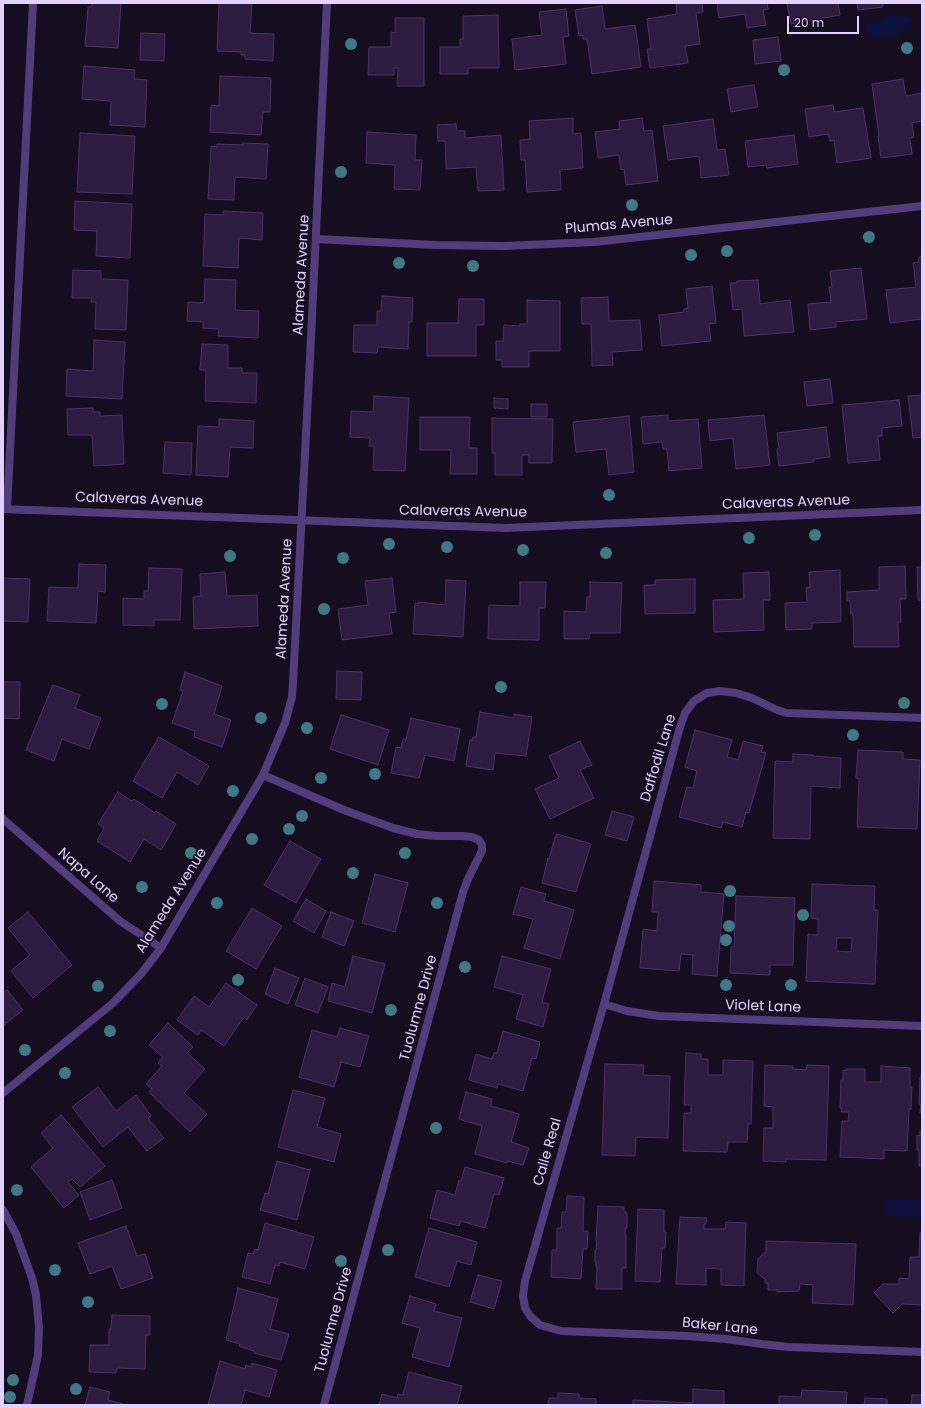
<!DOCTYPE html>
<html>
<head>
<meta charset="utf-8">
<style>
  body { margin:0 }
  #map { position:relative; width:925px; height:1408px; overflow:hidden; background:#160e20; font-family:Poppins,sans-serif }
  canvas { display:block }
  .frame { position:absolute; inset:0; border:4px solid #e2d1fb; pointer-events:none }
  .scale { position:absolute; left:787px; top:16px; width:72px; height:18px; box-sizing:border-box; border:2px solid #e2d1fb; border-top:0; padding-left:5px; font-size:12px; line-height:14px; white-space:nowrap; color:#e2d1fb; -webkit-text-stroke:3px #160e20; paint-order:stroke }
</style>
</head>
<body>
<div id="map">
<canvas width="925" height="1408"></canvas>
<div class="frame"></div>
<div class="scale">20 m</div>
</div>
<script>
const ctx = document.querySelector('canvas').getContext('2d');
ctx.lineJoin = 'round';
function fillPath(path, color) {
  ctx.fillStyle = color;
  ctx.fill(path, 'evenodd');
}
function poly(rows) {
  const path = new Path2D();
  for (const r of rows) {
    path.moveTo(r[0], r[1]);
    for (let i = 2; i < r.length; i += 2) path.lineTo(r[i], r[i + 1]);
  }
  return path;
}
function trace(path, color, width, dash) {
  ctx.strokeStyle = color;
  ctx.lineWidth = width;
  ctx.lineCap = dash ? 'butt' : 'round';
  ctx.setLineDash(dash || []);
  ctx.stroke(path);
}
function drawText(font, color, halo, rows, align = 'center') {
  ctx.font = font + ' Poppins,sans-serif';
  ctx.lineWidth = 3.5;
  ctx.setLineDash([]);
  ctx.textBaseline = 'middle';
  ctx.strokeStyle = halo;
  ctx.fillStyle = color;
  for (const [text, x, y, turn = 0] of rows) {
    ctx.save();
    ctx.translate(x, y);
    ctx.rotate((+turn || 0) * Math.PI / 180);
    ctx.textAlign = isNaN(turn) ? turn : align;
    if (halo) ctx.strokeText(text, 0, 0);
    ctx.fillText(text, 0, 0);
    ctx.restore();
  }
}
fillPath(poly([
  [891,13,912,19,912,23,910,27,900,34,887,38,874,38,868,35,866,29,868,24,881,20],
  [886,1199,922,1200,922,1217,885,1216]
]), '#0d103a');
const building = poly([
  [92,3,121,3,118,48,85,46,88,7,92,7,92,3],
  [219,3,252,3,250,33,274,34,273,61,245,59,245,55,241,55,241,52,217,51,219,3],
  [676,3,702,3,703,12,696,13,700,44,685,46,688,63,650,68,647,49,651,49,647,19,677,14,676,3],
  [717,3,767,3,768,9,763,10,766,25,747,28,745,14,719,18,717,3],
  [787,3,838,3,840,15,791,24,787,3],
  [857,3,883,3,883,7,858,10,857,3],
  [602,6,605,29,635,25,641,67,592,74,587,39,583,39,583,35,579,36,575,10,602,6],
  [566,9,569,36,563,37,566,64,515,70,512,39,542,35,539,12,566,9],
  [498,15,499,68,468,68,468,74,440,74,440,47,460,47,460,39,463,39,463,16,498,15],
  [395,18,424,18,424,86,397,86,398,68,394,68,394,75,368,75,369,47,391,47,391,32,395,33,395,18],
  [141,33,165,34,164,61,140,60,141,33],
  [778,37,781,61,755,64,753,40,778,37],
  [84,66,135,70,134,79,147,80,145,127,110,125,111,101,82,99,84,66],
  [220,76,271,78,270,112,263,112,261,135,210,132,211,105,219,106,220,76],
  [903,79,906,96,922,93,922,121,912,123,914,137,910,138,912,154,881,158,878,136,879,136,872,84,903,79],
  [754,85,758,107,731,112,727,89,754,85],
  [833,105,834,112,863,108,871,158,837,163,834,140,830,141,828,134,809,137,805,109,833,105],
  [573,118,573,134,581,133,583,168,560,170,561,190,527,192,525,160,521,160,520,140,530,139,529,121,573,118],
  [642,118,644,131,652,130,658,181,626,185,624,169,621,170,619,155,598,158,595,132,620,129,619,121,642,118],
  [713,119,717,150,725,149,729,175,701,178,699,156,668,160,663,126,713,119],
  [456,124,457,131,465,131,465,138,501,135,504,190,478,191,476,167,446,169,445,141,438,141,437,125,456,124],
  [367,132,416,135,415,160,422,160,420,190,394,189,395,165,366,163,367,132],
  [80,133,135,136,132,194,77,192,80,133],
  [794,135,798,164,767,168,766,165,748,167,745,141,794,135],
  [243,143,268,144,266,179,235,177,234,200,208,199,211,146,217,147,217,144,243,145,243,143],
  [75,201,132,204,130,258,96,256,97,231,74,230,75,201],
  [223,211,263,213,262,240,239,238,238,268,203,266,205,214,223,215,223,211],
  [921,256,922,256,922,319,890,323,886,290,916,287,913,263,919,262,918,259,921,256],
  [861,268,867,319,836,322,836,327,810,330,808,304,831,302,829,287,832,287,830,271,861,268],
  [73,270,101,271,101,279,128,280,126,330,95,329,96,302,91,302,92,298,72,298,73,270],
  [205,279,236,280,235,310,259,311,258,338,218,336,219,329,203,328,203,322,187,321,188,302,204,303,205,279],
  [758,280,760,304,790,300,794,332,744,336,742,309,733,310,730,283,737,283,737,281,758,280],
  [712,286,716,323,709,324,711,341,662,346,659,315,684,312,684,309,688,308,686,289,712,286],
  [382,296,413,298,412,322,409,322,408,349,378,347,377,353,353,352,354,325,377,325,377,311,381,311,382,296],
  [608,297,609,321,640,320,642,350,612,352,613,365,592,366,591,324,582,324,581,298,608,297],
  [459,299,484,299,484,325,476,325,476,356,427,356,427,323,458,323,459,299],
  [527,300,560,301,560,351,529,351,529,367,502,367,502,360,496,360,496,341,503,341,504,325,520,326,520,324,527,324,527,300],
  [94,340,125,342,122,399,66,396,67,369,93,371,94,340],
  [202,344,228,345,228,368,242,368,242,373,257,373,256,403,205,401,206,370,200,370,202,344],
  [830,379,833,403,807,406,804,382,830,379],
  [922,395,922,437,913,438,908,396,922,395],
  [374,396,409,398,405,471,373,470,374,446,369,446,370,438,350,437,351,411,373,412,374,396],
  [494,398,508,399,508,409,494,408,494,398],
  [899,400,902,426,882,428,882,436,878,436,880,460,848,463,842,405,899,400],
  [531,404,547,404,547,417,531,417,531,404],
  [93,408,93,412,100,412,100,416,122,415,124,464,94,466,92,435,68,435,67,409,93,408],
  [668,415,668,421,698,419,702,468,669,471,667,449,663,449,662,442,643,444,641,417,668,415],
  [764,415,770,465,736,469,733,438,710,441,708,420,764,415],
  [629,416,634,472,609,475,606,449,576,452,573,422,629,416],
  [420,417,470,417,469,448,477,448,477,474,450,474,451,450,420,450,420,417],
  [492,418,553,419,552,463,529,463,529,455,522,455,522,475,495,475,495,453,492,453,492,418],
  [219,419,254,421,253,448,230,447,228,477,196,475,198,426,219,427,219,419],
  [826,427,830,457,814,459,814,462,779,466,777,449,779,448,777,433,826,427],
  [165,442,192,443,191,475,163,473,165,442],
  [79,564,106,565,105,592,98,591,96,623,47,621,49,587,78,588,79,564],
  [905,566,906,599,900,599,901,622,898,622,899,647,854,647,853,614,851,614,850,601,847,601,847,592,879,590,879,567,905,566],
  [917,567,922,567,922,600,918,600,917,567],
  [149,568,182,569,180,620,154,620,154,626,123,625,123,598,144,599,144,591,148,591,149,568],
  [840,570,841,622,812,623,812,629,786,630,785,603,807,602,806,588,810,587,809,572,840,570],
  [225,572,227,596,257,595,258,626,194,629,193,597,201,596,200,574,225,572],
  [769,572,770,600,763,600,764,630,714,632,713,600,744,599,743,573,769,572],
  [3,578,30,579,28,622,3,621,3,578],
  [392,578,396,612,389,613,392,634,342,640,338,609,368,605,365,581,392,578],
  [695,579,695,613,645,614,644,585,655,585,655,580,695,579],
  [446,580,466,581,463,637,413,634,415,603,417,604,418,602,445,605,446,580],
  [520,582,546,582,545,608,539,608,539,640,488,639,489,605,520,606,520,582],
  [590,582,622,583,620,633,590,633,589,639,564,639,564,611,586,612,587,597,590,597,590,582],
  [337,671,362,672,361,700,336,699,337,671],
  [185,672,222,686,214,714,231,720,222,747,194,737,195,731,172,723,183,691,180,690,185,672],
  [3,682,20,682,19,719,3,718,3,682],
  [53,685,80,695,75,708,101,718,89,749,62,739,54,761,26,750,53,685],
  [480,712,514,718,514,714,532,717,526,756,495,753,493,770,466,766,470,740,472,740,473,737,476,737,480,712],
  [341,715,389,730,378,765,330,749,341,715],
  [411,718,460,729,454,761,425,755,419,778,391,773,396,747,401,748,403,739,406,740,411,718],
  [695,730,732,740,727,757,738,760,743,741,763,746,761,752,766,753,749,813,746,812,742,827,723,822,721,828,679,817,687,787,693,788,697,771,685,767,695,730],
  [159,737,209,766,198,785,177,772,162,798,133,781,159,737],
  [580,741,592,765,580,770,594,798,550,819,535,789,559,778,549,756,580,741],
  [858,750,903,752,903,759,920,760,917,829,857,827,859,779,856,778,858,750],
  [793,754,813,755,813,756,841,758,840,788,811,786,810,839,773,838,775,761,793,762,793,754],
  [118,792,132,801,134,799,155,813,156,811,176,824,161,850,144,839,130,862,97,841,104,828,98,824,118,792],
  [612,811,634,817,627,841,605,835,612,811],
  [557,834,591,844,576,892,542,883,548,858,549,859,555,837,556,837,557,834],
  [290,841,321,859,296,903,264,885,290,841],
  [375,874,408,883,395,932,362,923,375,874],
  [654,881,701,885,701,892,724,894,717,976,692,974,693,955,681,954,679,971,640,968,643,929,657,931,658,912,652,912,654,881],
  [812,884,875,886,874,910,878,910,875,984,806,981,808,934,818,935,818,919,811,918,812,884],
  [837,938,852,938,851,952,836,951,837,938],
  [521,887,546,894,544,901,574,910,560,959,524,948,533,919,513,914,521,887],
  [736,896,795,898,793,965,770,965,770,975,730,973,731,947,734,947,736,896],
  [306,899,326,911,314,933,293,921,306,899],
  [252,908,282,926,256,969,226,951,252,908],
  [28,912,72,965,33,998,11,971,30,955,8,928,28,912],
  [331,912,354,921,344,946,322,937,331,912],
  [353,956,385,964,372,1013,328,1001,332,983,345,987,353,956],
  [502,956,551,969,542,1002,549,1004,543,1027,516,1019,523,995,494,987,502,956],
  [275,968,299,978,288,1004,265,994,275,968],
  [305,978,328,987,318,1013,295,1005,305,978],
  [226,983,257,1005,247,1020,244,1017,224,1046,201,1030,198,1035,177,1020,194,996,209,1007,226,983],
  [7,990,23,1010,3,1026,3,993,7,990],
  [168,1023,193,1047,187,1053,205,1069,184,1093,207,1114,190,1132,149,1092,152,1089,146,1084,162,1066,158,1063,163,1057,149,1045,168,1023],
  [340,1028,369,1036,360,1067,341,1062,334,1087,299,1077,312,1030,337,1037,340,1028],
  [503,1031,540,1042,536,1059,532,1058,523,1091,498,1084,497,1088,469,1080,476,1054,492,1059,494,1053,497,1053,503,1031],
  [686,1053,701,1054,701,1059,708,1059,708,1075,723,1075,723,1060,753,1061,751,1124,748,1124,747,1142,728,1142,727,1152,683,1151,684,1113,691,1113,691,1105,684,1105,686,1053],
  [605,1064,644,1065,643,1075,670,1076,668,1138,636,1137,635,1156,602,1155,605,1064],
  [765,1065,793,1066,793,1069,806,1070,807,1065,829,1066,826,1160,786,1159,786,1162,763,1161,764,1128,773,1128,773,1107,764,1106,765,1065],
  [881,1066,910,1068,910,1087,912,1087,911,1109,909,1109,907,1151,884,1150,884,1159,840,1157,842,1121,848,1121,849,1112,841,1112,842,1108,840,1108,841,1080,843,1080,843,1070,846,1071,846,1069,865,1069,865,1082,881,1082,881,1066],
  [922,1069,922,1113,920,1113,921,1105,919,1104,920,1077,921,1077,922,1069],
  [98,1087,116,1111,136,1095,151,1116,148,1118,164,1138,147,1151,128,1127,103,1147,72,1107,98,1087],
  [293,1090,325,1098,317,1127,341,1134,334,1162,278,1147,293,1090],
  [466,1092,492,1099,491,1106,519,1114,511,1142,529,1148,523,1165,507,1161,507,1163,475,1154,482,1126,459,1119,466,1092],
  [61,1115,105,1166,80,1187,72,1179,68,1182,79,1195,64,1208,31,1167,53,1148,41,1133,61,1115],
  [920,1131,922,1131,922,1166,919,1166,919,1150,917,1150,917,1135,920,1136,920,1131],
  [277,1161,310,1170,297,1220,260,1210,265,1193,268,1194,277,1161],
  [465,1167,504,1178,499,1195,494,1194,485,1228,461,1221,459,1226,430,1218,437,1190,455,1195,459,1180,461,1181,465,1167],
  [112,1180,122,1208,90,1220,80,1192,112,1180],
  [567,1196,584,1197,583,1231,588,1231,587,1249,583,1249,581,1279,551,1277,552,1250,557,1250,557,1228,561,1228,562,1212,566,1212,567,1196],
  [598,1206,624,1207,624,1211,627,1213,627,1228,625,1228,625,1235,626,1235,626,1268,622,1268,622,1289,596,1289,597,1267,596,1267,596,1262,595,1262,595,1250,596,1250,597,1241,596,1241,598,1206],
  [638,1209,664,1210,664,1232,666,1232,665,1248,662,1248,660,1282,635,1281,638,1209],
  [680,1217,707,1218,706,1224,704,1224,704,1229,725,1229,726,1222,746,1223,744,1286,721,1285,721,1269,706,1268,706,1285,676,1284,680,1217],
  [265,1223,314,1237,305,1269,280,1262,279,1266,275,1265,270,1284,242,1277,248,1253,253,1254,255,1249,258,1250,265,1223],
  [126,1226,137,1256,145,1254,153,1278,121,1289,112,1266,90,1274,78,1243,126,1226],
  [429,1228,477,1242,471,1265,457,1261,449,1287,415,1277,429,1228],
  [920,1233,922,1233,922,1305,902,1304,893,1313,874,1293,883,1284,899,1284,899,1278,909,1279,910,1257,919,1257,920,1233],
  [766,1241,856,1244,853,1305,812,1303,813,1285,800,1284,799,1291,777,1292,777,1290,768,1290,768,1283,765,1283,765,1279,757,1273,758,1259,764,1253,766,1253,766,1241],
  [478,1275,502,1281,494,1309,470,1302,478,1275],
  [238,1288,278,1299,270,1329,289,1334,281,1360,254,1353,254,1351,239,1346,240,1344,226,1340,238,1288],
  [410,1296,436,1304,434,1311,462,1318,449,1367,412,1357,420,1328,402,1323,410,1296],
  [112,1315,150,1316,150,1335,146,1335,145,1369,117,1368,116,1373,89,1372,90,1345,109,1345,109,1329,111,1329,112,1315],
  [220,1361,245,1369,246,1365,251,1367,252,1363,277,1370,269,1397,245,1390,241,1405,208,1405,220,1361],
  [409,1372,462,1386,457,1405,379,1405,382,1394,397,1398,398,1394,403,1395,409,1372],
  [90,1387,110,1392,108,1400,127,1405,85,1405,90,1387],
  [693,1389,724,1391,724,1405,633,1405,633,1400,693,1403,693,1389],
  [802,1390,847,1392,846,1405,779,1405,779,1396,801,1397,802,1390],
  [558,1393,579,1394,579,1398,596,1399,596,1405,548,1405,549,1398,558,1398,558,1393],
  [912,1395,922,1395,922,1405,911,1405,912,1395],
  [865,1398,887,1399,887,1405,864,1405,865,1398]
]);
fillPath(building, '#2d1c3f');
trace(building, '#4c3069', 1);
trace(poly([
  [316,239,436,245,505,246,594,242,922,206],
  [3,509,506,528,922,510],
  [7,509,33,3],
  [922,718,787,713,777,710,752,698,736,693,720,691,707,693,694,701,685,713,680,727,604,1004,525,1281,523,1296,525,1308,530,1316,540,1325,561,1331,687,1336,726,1339,762,1344,788,1347,922,1352],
  [263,775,344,810,393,828,417,834,436,836,462,836,472,837,479,840,482,845,482,851,468,879,463,892,324,1405],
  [3,819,120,921,161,948],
  [604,1004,627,1011,659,1016,922,1026],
  [3,1093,113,1003,141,974,161,948,263,775,285,723,292,697,293,683,310,358,327,3],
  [3,1210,16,1234,32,1278,36,1295,39,1328,38,1355,27,1405]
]), '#513d7b', 8);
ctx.fillStyle = '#407984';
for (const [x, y] of [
  [351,44],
  [907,48],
  [784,70],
  [341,172],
  [632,205],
  [869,237],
  [727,251],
  [691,255],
  [399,263],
  [473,266],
  [609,495],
  [815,535],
  [749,538],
  [389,544],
  [447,547],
  [523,550],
  [606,553],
  [230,556],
  [343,558],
  [324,609],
  [501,687],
  [904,703],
  [162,704],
  [261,718],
  [307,728],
  [853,735],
  [375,774],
  [321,778],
  [233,791],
  [302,816],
  [289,829],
  [252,839],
  [191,853],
  [405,853],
  [353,873],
  [142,887],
  [730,891],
  [217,903],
  [437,903],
  [803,915],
  [729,926],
  [726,940],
  [465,967],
  [238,980],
  [726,985],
  [791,985],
  [98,986],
  [391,1010],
  [110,1031],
  [25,1050],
  [65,1073],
  [436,1128],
  [17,1190],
  [388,1250],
  [341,1261],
  [55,1270],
  [88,1302],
  [13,1380],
  [76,1389],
  [10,1397]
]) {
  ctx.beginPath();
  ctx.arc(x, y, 6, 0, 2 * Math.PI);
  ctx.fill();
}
drawText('14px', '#e2d1fb', '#160e20', [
  ["Plumas Avenue",619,225,-5],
  ["Alameda Avenue",302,275,-87],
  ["Calaveras Avenue",139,500,2],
  ["Calaveras Avenue",786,503,-2],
  ["Calaveras Avenue",463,512,1],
  ["Alameda Avenue",285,599,-87],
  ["Daffodil Lane",659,758,-73],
  ["Napa Lane",88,876,41],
  ["Alameda Avenue",172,901,-58],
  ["Violet Lane",763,1007,2],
  ["Tuolumne Drive",419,1008,-75],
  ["Calle Real",548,1152,-74],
  ["Tuolumne Drive",334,1320,-75],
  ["Baker Lane",720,1327,6]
]);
</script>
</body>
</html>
